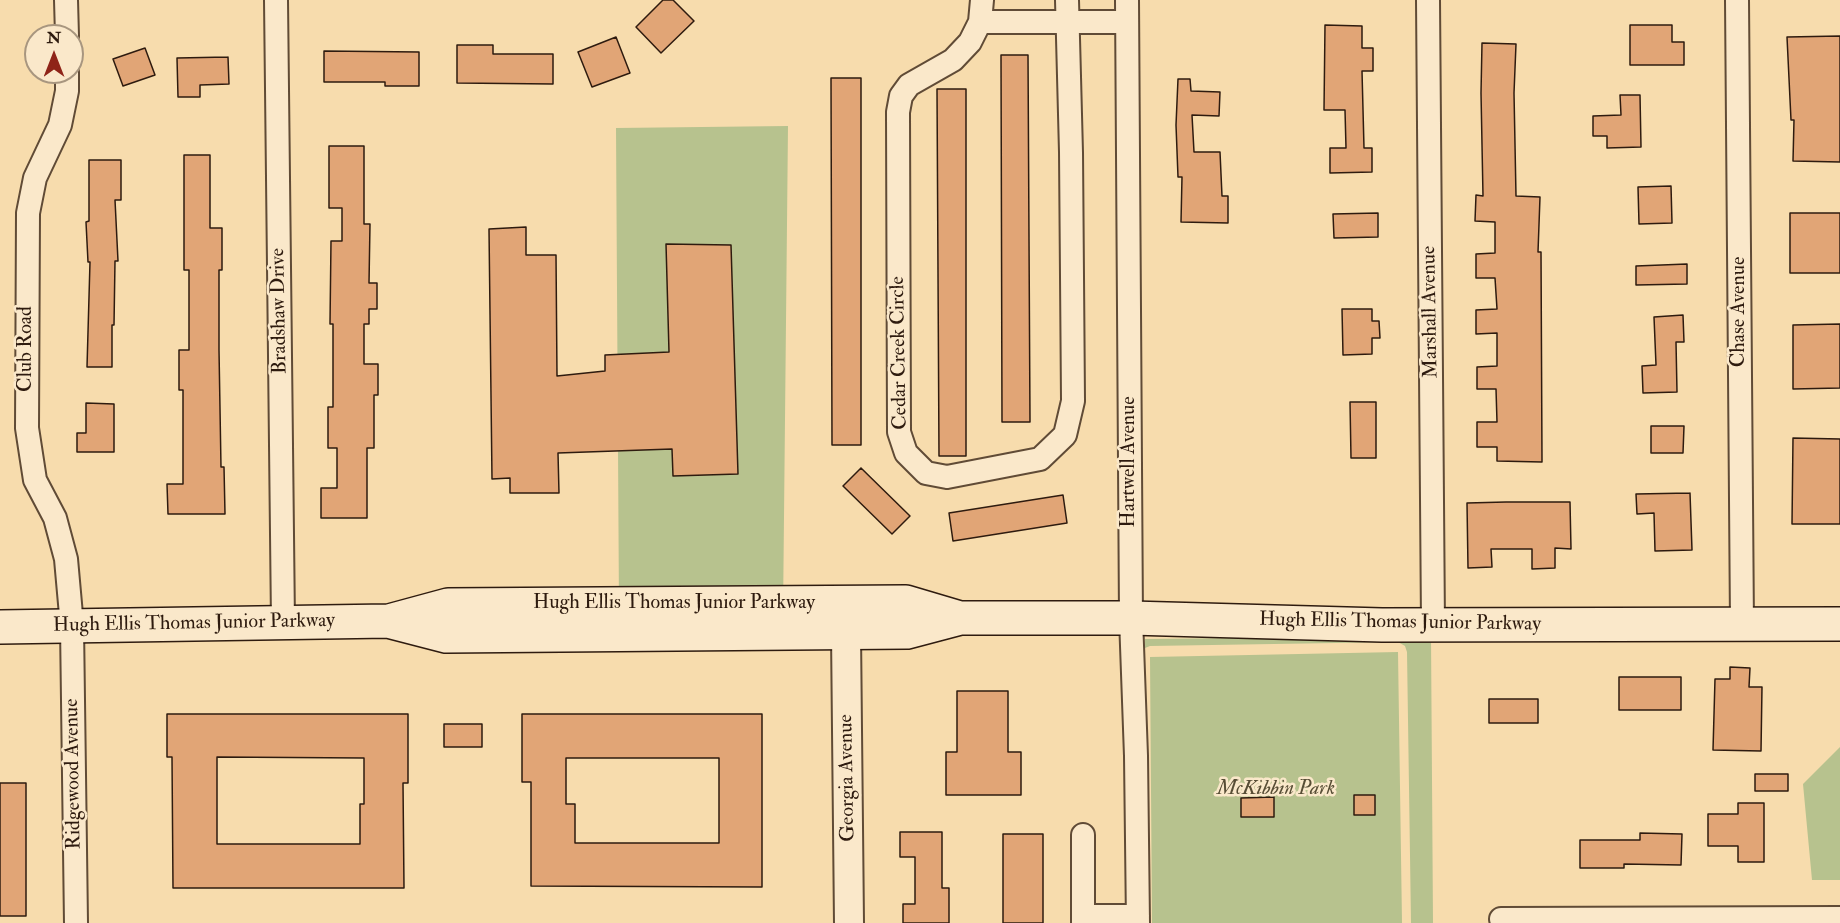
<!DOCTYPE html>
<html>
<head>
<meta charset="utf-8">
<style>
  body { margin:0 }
  #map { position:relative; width:1840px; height:923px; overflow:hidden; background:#f7dcad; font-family:"IM FELL Double Pica",serif }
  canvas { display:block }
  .north { position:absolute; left:24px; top:24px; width:60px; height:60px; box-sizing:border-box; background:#fae8ca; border:2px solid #a8967f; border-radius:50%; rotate:0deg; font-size:16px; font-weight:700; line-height:24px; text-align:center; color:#2e1b0f }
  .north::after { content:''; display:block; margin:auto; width:21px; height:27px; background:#8f2418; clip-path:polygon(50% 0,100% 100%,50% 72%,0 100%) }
</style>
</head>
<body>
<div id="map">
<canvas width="1840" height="923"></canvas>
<div class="north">N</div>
</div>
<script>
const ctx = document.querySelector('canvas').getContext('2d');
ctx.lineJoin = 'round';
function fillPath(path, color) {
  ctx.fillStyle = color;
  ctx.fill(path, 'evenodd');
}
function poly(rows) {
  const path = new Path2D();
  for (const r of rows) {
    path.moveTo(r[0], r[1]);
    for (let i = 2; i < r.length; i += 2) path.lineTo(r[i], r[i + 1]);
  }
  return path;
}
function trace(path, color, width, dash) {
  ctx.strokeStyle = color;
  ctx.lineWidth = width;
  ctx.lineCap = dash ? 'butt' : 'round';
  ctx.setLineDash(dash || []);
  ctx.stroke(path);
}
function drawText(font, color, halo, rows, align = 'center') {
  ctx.font = font + ' "IM FELL Double Pica",serif';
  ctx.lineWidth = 5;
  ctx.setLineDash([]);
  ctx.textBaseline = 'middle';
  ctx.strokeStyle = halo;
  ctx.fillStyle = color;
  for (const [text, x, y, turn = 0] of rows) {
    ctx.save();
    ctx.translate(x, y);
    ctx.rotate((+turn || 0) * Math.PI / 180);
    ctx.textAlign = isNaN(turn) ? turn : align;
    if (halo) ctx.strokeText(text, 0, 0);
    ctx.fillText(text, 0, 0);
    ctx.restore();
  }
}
fillPath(poly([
  [788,126,783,614,619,609,616,128],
  [1431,636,1433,923,1411,923,1407,652,1405,646,1398,642,1150,646,1145,648,1145,639],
  [1398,652,1402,923,1152,923,1150,657],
  [1840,747,1840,880,1812,880,1803,784]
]), '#b7c28e');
const building = poly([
  [663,0,673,0,694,21,661,53,636,27,663,0],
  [1325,25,1362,26,1362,48,1373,48,1373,71,1362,71,1364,148,1372,148,1372,172,1330,173,1330,148,1346,148,1345,110,1324,110,1325,25],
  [1630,25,1672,25,1672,42,1684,42,1684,65,1630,65,1630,25],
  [1840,36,1840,162,1793,161,1794,120,1791,120,1787,37,1840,36],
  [616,37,630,73,592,87,578,52,616,37],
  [1482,43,1516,44,1514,93,1516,196,1540,197,1538,252,1541,252,1542,462,1497,461,1497,447,1477,447,1477,422,1497,422,1496,389,1477,389,1477,367,1497,366,1497,333,1476,334,1476,310,1497,309,1495,278,1476,278,1476,254,1495,253,1495,222,1475,221,1476,195,1483,196,1481,93,1482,43],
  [457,45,493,45,493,54,553,54,553,84,457,83,457,45],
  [145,48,155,75,123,86,113,59,145,48],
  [324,51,419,52,419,86,385,86,385,82,324,82,324,51],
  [1001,55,1028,55,1030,422,1002,422,1001,55],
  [228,57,229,84,200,85,200,97,178,97,177,58,228,57],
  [831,78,861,78,861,445,832,445,831,78],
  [1178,79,1190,79,1191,91,1220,92,1219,116,1192,115,1194,152,1220,152,1222,196,1228,196,1228,223,1181,222,1182,177,1178,177,1176,125,1178,79],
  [937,89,966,89,966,456,939,456,937,89],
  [1620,95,1640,95,1641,147,1607,148,1607,136,1593,136,1593,116,1621,115,1620,95],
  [329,146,364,146,364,224,370,224,369,283,377,283,377,309,369,309,369,324,364,324,364,364,378,364,378,395,374,395,374,448,367,448,367,518,321,518,321,488,337,488,337,448,328,448,328,407,333,407,333,324,330,324,331,241,342,241,342,208,329,208,329,146],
  [184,155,210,155,210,228,222,228,222,270,219,270,219,350,221,467,224,467,225,514,168,514,167,484,183,484,183,390,179,390,179,350,189,350,189,270,184,270,184,155],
  [89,160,121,160,121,200,115,200,118,261,115,261,114,325,112,325,112,367,87,367,90,262,88,262,86,222,89,221,89,160],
  [1671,186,1672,223,1639,224,1638,187,1671,186],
  [1378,213,1378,237,1334,238,1333,214,1378,213],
  [1790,213,1840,213,1840,273,1790,273,1790,213],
  [526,227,526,255,556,255,557,376,605,371,605,355,669,352,666,244,731,245,738,474,673,476,672,449,558,453,559,493,510,493,510,478,492,479,489,229,526,227],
  [1687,264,1687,284,1636,285,1636,266,1687,264],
  [1342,309,1372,309,1372,321,1379,321,1380,338,1372,338,1372,354,1343,355,1342,309],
  [1683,315,1684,342,1676,342,1677,392,1643,393,1642,366,1656,365,1654,317,1683,315],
  [1840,324,1840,388,1793,389,1793,325,1840,324],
  [1350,402,1376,402,1376,458,1351,458,1350,402],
  [86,403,114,404,114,452,77,452,77,433,86,433,86,403],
  [1651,426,1684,426,1683,453,1651,453,1651,426],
  [1793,438,1840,439,1840,524,1792,524,1793,438],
  [861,468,910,516,892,534,843,486,861,468],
  [1690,493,1692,550,1655,551,1654,513,1637,514,1636,494,1690,493],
  [1063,495,1067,523,953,541,949,513,1063,495],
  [1506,502,1570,502,1571,549,1555,548,1555,568,1532,569,1532,549,1491,549,1492,567,1468,568,1467,503,1506,502],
  [1730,667,1750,668,1749,687,1762,687,1761,751,1713,750,1715,679,1730,679,1730,667],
  [1619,677,1681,677,1681,710,1619,710,1619,677],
  [957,691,1008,691,1008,752,1021,752,1021,795,946,795,946,752,957,752,957,691],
  [1489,699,1538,699,1538,723,1489,723,1489,699],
  [167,714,408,714,408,783,403,783,404,888,173,888,172,757,167,757,167,714],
  [217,757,364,758,364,804,360,804,360,844,217,844,217,757],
  [522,714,762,714,762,887,531,886,531,782,522,782,522,714],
  [566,758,719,758,719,843,575,843,575,804,566,804,566,758],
  [444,724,482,724,482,747,444,747,444,724],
  [1755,774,1788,774,1788,791,1755,791,1755,774],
  [0,783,26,783,26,916,0,916,0,783],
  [1354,795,1375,795,1375,815,1354,815,1354,795],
  [1274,797,1274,817,1241,817,1241,798,1274,797],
  [1738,803,1764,803,1764,862,1738,862,1738,846,1708,846,1708,814,1738,814,1738,803],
  [900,832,942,832,942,888,949,888,949,923,903,923,903,904,915,904,915,857,900,857,900,832],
  [1640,833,1682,834,1681,865,1624,864,1624,868,1580,868,1580,840,1640,840,1640,833],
  [1003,834,1043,834,1043,923,1003,923,1003,834]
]);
fillPath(building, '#e1a576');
trace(building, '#2e1b0f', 1.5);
const minor = poly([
  [66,0,67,36],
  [276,0,283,622],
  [982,0,980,22,970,42,953,60,909,85,901,96,898,112,899,432,906,453,926,473,947,477,1040,459,1065,435,1073,401,1071,152,1067,0],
  [1127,0,1131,618,1136,756,1138,923],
  [1428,0,1433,624],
  [1737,0,1742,624],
  [980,22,1127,22],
  [67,72,67,91,60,125,35,178,28,213,27,428,35,480,55,518,66,559,72,626,76,923],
  [1083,835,1083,923],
  [1083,916,1138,916],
  [1501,919,1840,918]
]);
const tertiary = poly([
  [846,633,849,923]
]);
const secondary = poly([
  [389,621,448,605,906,602,960,618],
  [0,627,388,621,446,636,907,632,960,618,1131,618,1382,625,1840,624]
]);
trace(minor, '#604b36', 26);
trace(tertiary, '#604b36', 32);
trace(secondary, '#2e1b0f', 36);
trace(minor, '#fae8ca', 22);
trace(tertiary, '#fae8ca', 28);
trace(secondary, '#fae8ca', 33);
drawText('20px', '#2e1b0f', '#fae8ca', [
  ["Bradshaw Drive",280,311,-91],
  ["Marshall Avenue",1431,312,-91],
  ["Chase Avenue",1740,312,-90],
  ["Club Road",27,349,-90],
  ["Cedar Creek Circle",900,353,-91],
  ["Hartwell Avenue",1130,462,-90],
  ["Hugh Ellis Thomas Junior Parkway",674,604],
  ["Hugh Ellis Thomas Junior Parkway",1400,623,1],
  ["Hugh Ellis Thomas Junior Parkway",194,624,-1],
  ["Ridgewood Avenue",74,774,-91],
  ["Georgia Avenue",848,778,-91]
]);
drawText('italic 20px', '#574d35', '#fae8ca', [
  ["McKibbin Park",1276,790]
]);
</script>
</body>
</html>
